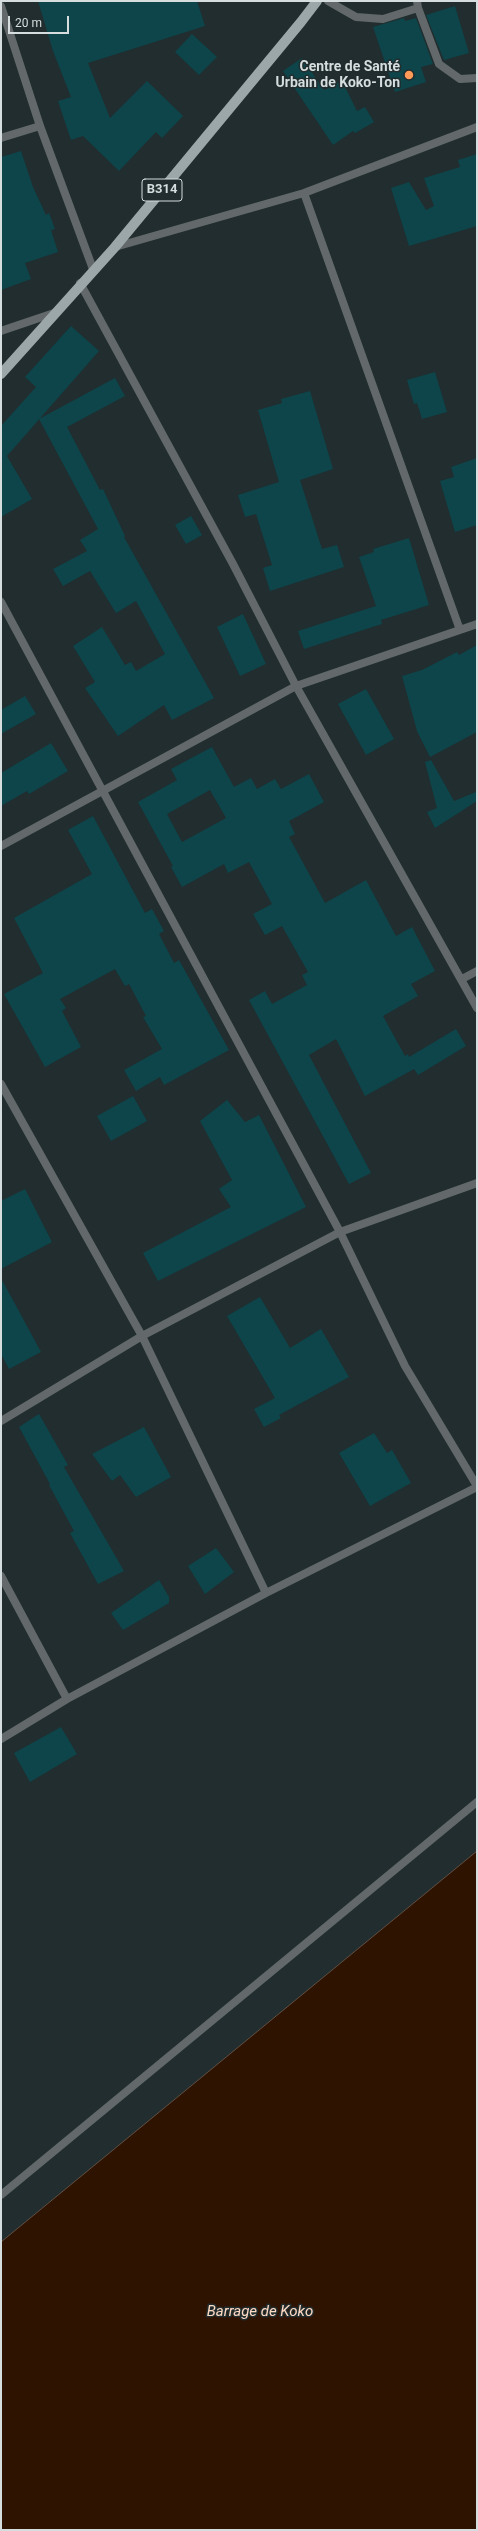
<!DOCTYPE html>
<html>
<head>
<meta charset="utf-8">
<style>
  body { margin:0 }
  #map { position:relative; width:478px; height:2531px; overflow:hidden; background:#212d2e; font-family:Roboto,sans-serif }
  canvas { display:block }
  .frame { position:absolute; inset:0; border:2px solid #d5ddde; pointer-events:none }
  .scale { position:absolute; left:8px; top:16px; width:61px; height:18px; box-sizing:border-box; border:2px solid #d5ddde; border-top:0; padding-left:5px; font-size:12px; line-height:14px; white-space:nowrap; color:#d5ddde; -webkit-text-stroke:3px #212d2e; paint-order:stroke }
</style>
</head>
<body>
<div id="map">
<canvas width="478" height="2531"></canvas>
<div class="frame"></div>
<div class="scale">20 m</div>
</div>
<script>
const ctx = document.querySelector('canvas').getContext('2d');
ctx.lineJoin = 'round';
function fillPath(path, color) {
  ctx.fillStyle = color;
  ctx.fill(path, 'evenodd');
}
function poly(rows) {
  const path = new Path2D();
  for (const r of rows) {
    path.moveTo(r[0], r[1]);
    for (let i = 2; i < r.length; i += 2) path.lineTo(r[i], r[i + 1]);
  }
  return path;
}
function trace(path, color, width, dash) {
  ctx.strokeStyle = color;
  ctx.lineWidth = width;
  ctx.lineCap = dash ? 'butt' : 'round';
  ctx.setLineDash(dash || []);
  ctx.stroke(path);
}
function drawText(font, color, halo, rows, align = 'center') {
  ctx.font = font + ' Roboto,sans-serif';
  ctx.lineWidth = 3;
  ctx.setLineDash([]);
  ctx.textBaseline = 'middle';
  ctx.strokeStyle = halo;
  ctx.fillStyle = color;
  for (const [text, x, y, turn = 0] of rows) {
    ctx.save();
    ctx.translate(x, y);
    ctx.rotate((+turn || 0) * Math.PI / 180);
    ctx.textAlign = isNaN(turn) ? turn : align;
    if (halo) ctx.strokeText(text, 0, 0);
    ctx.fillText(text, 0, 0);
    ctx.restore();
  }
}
const water = poly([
  [477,1851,477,2530,1,2530,1,2242,477,1851]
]);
fillPath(water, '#2f1301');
trace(water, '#615043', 1);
fillPath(poly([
  [38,1,197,1,205,26,88,63,110,118,147,81,183,116,162,138,156,132,119,171,83,136,71,140,58,101,71,97,53,51],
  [455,6,469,53,444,60,426,15],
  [404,18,405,21,416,18,433,64,421,67,426,82,395,92,373,27],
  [192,34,217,57,199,75,175,52],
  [302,58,324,90,342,81,357,111,365,107,374,122,355,133,353,131,333,145,283,71],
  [21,151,33,187,46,215,49,213,55,229,51,230,58,252,25,263,31,279,1,290,1,157],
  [477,154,477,226,409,246,391,188,409,182,426,210,434,206,424,178,460,167,458,160],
  [71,326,99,351,7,456,32,499,1,517,1,426,36,387,25,377],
  [435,372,447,412,422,419,417,403,414,404,407,380],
  [115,378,125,396,67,427,100,490,103,489,125,536,124,537,214,698,172,720,164,705,118,736,85,688,95,682,73,646,102,627,125,665,131,662,136,671,165,654,136,601,116,613,90,571,63,586,53,569,87,551,80,540,98,529,39,419],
  [310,391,333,469,300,480,322,549,337,545,344,567,270,591,263,568,272,565,256,514,245,517,238,495,279,482,258,410,282,403,281,399],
  [477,458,477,525,455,532,440,481,454,477,451,467],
  [191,516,202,535,186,544,175,525],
  [409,538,429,605,381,620,382,624,304,649,298,631,376,606,359,557,374,552,373,549],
  [243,614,266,664,240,676,217,627],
  [477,645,477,732,430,757,417,731,402,676,422,670,457,652,459,655],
  [366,689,394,739,366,755,338,704],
  [25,696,36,714,1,734,1,710],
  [51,743,68,771,29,794,27,791,1,806,1,773],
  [212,747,234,787,251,778,257,789,275,779,281,789,309,774,324,802,289,821,295,834,289,837,325,903,366,880,396,936,412,927,435,971,411,984,418,996,383,1016,405,1056,408,1054,409,1057,456,1029,466,1046,418,1075,414,1069,365,1096,336,1039,309,1055,371,1173,349,1184,249,1000,265,991,272,1004,307,985,302,975,308,972,282,926,265,935,253,914,272,904,249,862,228,873,224,864,182,887,171,867,173,866,138,802,177,780,171,769],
  [210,790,226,818,182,842,167,814],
  [431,760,454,801,476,792,477,794,477,801,435,828,427,812,437,808,425,762],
  [93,816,145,913,152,909,164,931,159,934,174,963,179,960,229,1050,164,1085,160,1077,136,1091,124,1070,162,1049,143,1017,146,1016,129,984,125,986,115,969,60,999,66,1008,62,1011,81,1047,45,1067,4,994,43,973,14,918,92,874,68,830],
  [133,1096,147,1121,111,1141,97,1116],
  [227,1100,245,1122,259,1115,306,1207,158,1281,143,1253,231,1207,219,1189,232,1180,200,1121],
  [25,1189,52,1242,1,1269,1,1201],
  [1,1278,41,1352,9,1369,1,1354],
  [260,1297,290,1348,321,1329,349,1377,279,1415,281,1418,264,1427,254,1409,275,1398,227,1316],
  [39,1414,68,1465,64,1467,124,1571,98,1584,70,1533,74,1531,49,1485,50,1484,19,1427],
  [144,1427,171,1477,136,1497,120,1475,112,1481,92,1454],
  [374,1433,387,1453,392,1450,411,1483,370,1506,339,1453],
  [216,1548,234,1572,205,1594,188,1566],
  [159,1580,169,1597,169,1603,123,1630,111,1613],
  [61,1727,77,1754,30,1782,14,1753]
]), '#0d454b');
trace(poly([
  [328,1,356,17,383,19,418,8],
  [417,1,418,8,439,64,460,79,477,78]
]), '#63696a', 8);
trace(poly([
  [1,6,40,126,93,269],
  [1,138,40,126],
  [304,193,460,630],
  [115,247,304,193,477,127],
  [80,283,233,564,296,686,477,1008],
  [1,331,57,312],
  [1,602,340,1232,405,1366,477,1486],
  [1,846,296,686,477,624],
  [462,979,477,971],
  [1,1084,142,1336,266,1593],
  [1,1421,142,1336,340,1232,477,1183],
  [1,1576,67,1699],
  [1,1739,67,1699,266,1593,477,1487],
  [1,2195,477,1802]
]), '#63696a', 8);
trace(poly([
  [1,374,115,247,301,22,317,1]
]), '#9ba7a9', 10);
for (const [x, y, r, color] of [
  [409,75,5,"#fe9b59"]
]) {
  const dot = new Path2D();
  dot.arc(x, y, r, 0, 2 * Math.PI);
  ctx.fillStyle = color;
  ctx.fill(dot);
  trace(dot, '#212d2e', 1.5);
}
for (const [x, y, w] of [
  [162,190,40]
]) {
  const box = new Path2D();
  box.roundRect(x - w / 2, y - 11, w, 22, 3);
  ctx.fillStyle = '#212d2e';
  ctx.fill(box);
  trace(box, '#d5ddde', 1);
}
drawText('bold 13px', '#d5ddde', null, [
  ["B314",162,190]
]);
drawText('bold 14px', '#d5ddde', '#212d2e', [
  ["Centre de Santé",400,67],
  ["Urbain de Koko-Ton",400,83]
], 'right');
drawText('italic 15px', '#fed9c3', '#212d2e', [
  ["Barrage de Koko",260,2312]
]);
</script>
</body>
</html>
